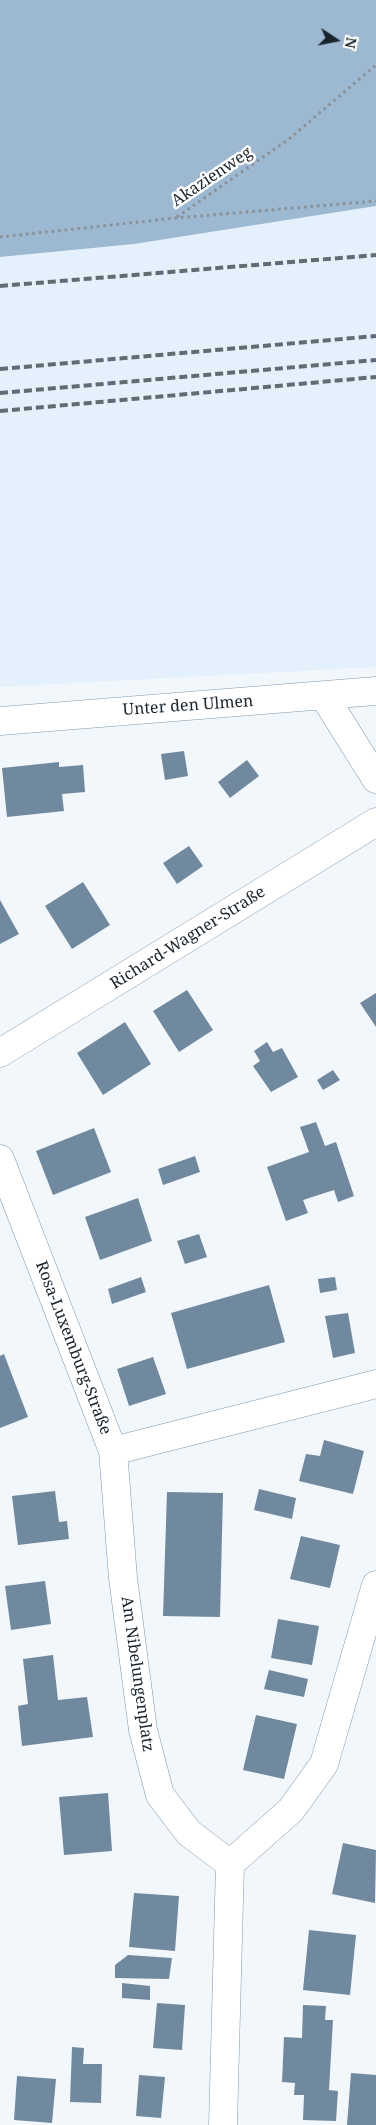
<!DOCTYPE html>
<html>
<head>
<meta charset="utf-8">
<style>
  body { margin:0 }
  #map { position:relative; width:376px; height:2125px; overflow:hidden; background:#f2f7fc; font-family:"Noto Serif",serif }
  canvas { display:block }
  .north { position:absolute; left:311px; top:15px; width:50px; height:50px; -webkit-text-stroke:4px #fff; paint-order:stroke; rotate:101deg; font-size:14px; font-weight:700; line-height:20px; text-align:center; color:#1a242d }
  .north::after { content:''; display:block; margin:auto; width:18px; height:22px; background:#1a242d; clip-path:polygon(50% 0,100% 100%,50% 72%,0 100%) }
</style>
</head>
<body>
<div id="map">
<canvas width="376" height="2125"></canvas>
<div class="north">N</div>
</div>
<script>
const ctx = document.querySelector('canvas').getContext('2d');
ctx.lineJoin = 'round';
function fillPath(path, color) {
  ctx.fillStyle = color;
  ctx.fill(path, 'evenodd');
}
function poly(rows) {
  const path = new Path2D();
  for (const r of rows) {
    path.moveTo(r[0], r[1]);
    for (let i = 2; i < r.length; i += 2) path.lineTo(r[i], r[i + 1]);
  }
  return path;
}
function trace(path, color, width, dash) {
  ctx.strokeStyle = color;
  ctx.lineWidth = width;
  ctx.lineCap = dash ? 'butt' : 'round';
  ctx.setLineDash(dash || []);
  ctx.stroke(path);
}
function drawText(font, color, halo, rows, align = 'center') {
  ctx.font = font + ' "Noto Serif",serif';
  ctx.lineWidth = 5;
  ctx.setLineDash([]);
  ctx.textBaseline = 'middle';
  ctx.strokeStyle = halo;
  ctx.fillStyle = color;
  for (const [text, x, y, turn = 0] of rows) {
    ctx.save();
    ctx.translate(x, y);
    ctx.rotate((+turn || 0) * Math.PI / 180);
    ctx.textAlign = isNaN(turn) ? turn : align;
    if (halo) ctx.strokeText(text, 0, 0);
    ctx.fillText(text, 0, 0);
    ctx.restore();
  }
}
fillPath(poly([
  [376,206,376,667,0,687,0,257,134,244]
]), '#e4f1fd');
fillPath(poly([
  [0,0,376,0,376,206,134,244,0,257]
]), '#9db8d1');
fillPath(poly([
  [184,751,188,776,165,780,161,754],
  [247,760,259,776,230,798,218,782],
  [59,762,59,767,83,765,85,792,62,794,64,811,7,817,2,768],
  [189,846,203,866,177,884,163,863],
  [83,882,110,925,72,949,45,906],
  [0,900,19,934,0,944],
  [187,990,213,1030,179,1052,153,1011],
  [376,993,376,1027,360,1003],
  [125,1022,151,1064,103,1095,77,1053],
  [267,1042,273,1052,282,1048,298,1077,271,1092,253,1066,260,1061,254,1051],
  [333,1070,340,1080,323,1090,317,1080],
  [316,1122,325,1146,336,1142,354,1196,338,1202,334,1190,303,1200,308,1213,286,1221,267,1167,309,1152,300,1127],
  [94,1128,111,1172,53,1195,36,1151],
  [195,1156,200,1172,163,1185,158,1169],
  [138,1198,152,1241,100,1260,85,1217],
  [199,1234,207,1257,185,1264,177,1241],
  [141,1277,146,1292,112,1304,108,1289],
  [335,1277,337,1290,320,1293,318,1279],
  [269,1285,285,1342,187,1369,171,1313],
  [348,1313,355,1353,333,1358,325,1316],
  [4,1354,28,1417,0,1428,0,1356],
  [153,1357,166,1394,129,1406,117,1369],
  [324,1440,364,1451,353,1494,299,1481,306,1454,320,1456],
  [259,1489,296,1498,292,1519,254,1510],
  [55,1491,59,1522,67,1521,69,1539,18,1545,12,1496],
  [167,1492,223,1493,220,1617,163,1616],
  [301,1536,340,1545,330,1588,290,1579],
  [45,1581,51,1624,11,1630,5,1586],
  [278,1619,319,1626,312,1665,271,1658],
  [53,1655,58,1700,87,1697,93,1737,22,1746,18,1706,28,1704,23,1659],
  [269,1670,308,1679,304,1697,264,1689],
  [256,1715,297,1724,284,1779,243,1770],
  [108,1793,112,1851,64,1855,59,1797],
  [343,1843,376,1850,375,1903,332,1894],
  [134,1893,179,1896,175,1951,129,1947],
  [309,1930,356,1935,350,1995,303,1990],
  [128,1955,172,1958,169,1979,115,1978,115,1965],
  [122,1983,150,1986,150,2000,122,1998],
  [157,2003,185,2005,182,2050,153,2048],
  [303,2005,326,2006,325,2020,333,2020,329,2090,338,2091,336,2121,303,2120,304,2095,294,2095,295,2083,282,2082,284,2037,302,2038],
  [72,2047,84,2048,83,2064,102,2064,101,2103,70,2102],
  [351,2073,376,2075,376,2125,347,2125],
  [139,2075,165,2077,161,2118,136,2116],
  [17,2076,56,2079,52,2123,14,2120]
]), '#70899f');
const minor = poly([
  [324,696,376,779],
  [0,721,376,691],
  [0,1053,376,822],
  [0,1159,113,1451,376,1384],
  [113,1451,123,1578,143,1730,160,1795,189,1833,230,1864,223,2125],
  [230,1864,291,1810,324,1764,376,1585]
]);
trace(minor, '#7f98ae', 29);
trace(poly([
  [177,217,289,139,376,65],
  [0,237,176,218,376,201]
]), '#899097', 3, [2.5, 4]);
trace(minor, '#fff', 28);
trace(poly([
  [0,286,376,255],
  [0,369,376,336],
  [0,393,376,360],
  [0,411,376,377]
]), '#626a72', 4, [8, 4]);
drawText('16px', '#1a242d', '#fff', [
  ["Akazienweg",212,177,-34],
  ["Unter den Ulmen",188,706,-4],
  ["Richard-Wagner-Straße",188,938,-32],
  ["Rosa-Luxemburg-Straße",73,1348,69],
  ["Am Nibelungenplatz",137,1674,82]
]);
</script>
</body>
</html>
